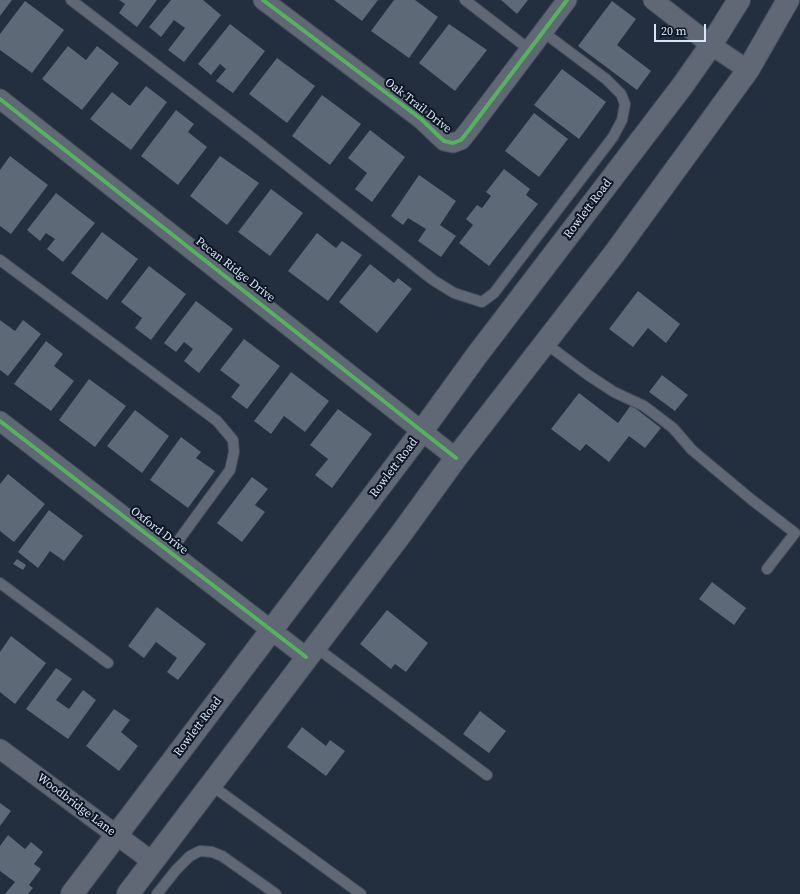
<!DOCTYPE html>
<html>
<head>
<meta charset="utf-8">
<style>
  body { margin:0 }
  #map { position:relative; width:800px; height:894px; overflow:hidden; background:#232e3e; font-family:"Source Serif 4",serif }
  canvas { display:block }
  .scale { position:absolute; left:654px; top:24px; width:52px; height:18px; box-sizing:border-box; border:2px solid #d9e6f9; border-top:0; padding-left:5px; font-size:12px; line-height:14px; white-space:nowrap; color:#d9e6f9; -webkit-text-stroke:3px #0c1421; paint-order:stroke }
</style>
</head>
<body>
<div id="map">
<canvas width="800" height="894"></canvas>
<div class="scale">20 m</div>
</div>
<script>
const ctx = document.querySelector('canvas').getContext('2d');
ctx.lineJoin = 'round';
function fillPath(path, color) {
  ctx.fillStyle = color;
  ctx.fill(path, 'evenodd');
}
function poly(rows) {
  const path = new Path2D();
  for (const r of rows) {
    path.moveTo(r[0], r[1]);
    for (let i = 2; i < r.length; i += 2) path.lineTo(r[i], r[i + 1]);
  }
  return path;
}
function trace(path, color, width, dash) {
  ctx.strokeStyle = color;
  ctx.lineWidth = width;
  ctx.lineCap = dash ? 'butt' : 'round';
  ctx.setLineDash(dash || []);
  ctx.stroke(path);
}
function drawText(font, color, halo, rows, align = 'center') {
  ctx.font = font + ' "Source Serif 4",serif';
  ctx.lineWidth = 4;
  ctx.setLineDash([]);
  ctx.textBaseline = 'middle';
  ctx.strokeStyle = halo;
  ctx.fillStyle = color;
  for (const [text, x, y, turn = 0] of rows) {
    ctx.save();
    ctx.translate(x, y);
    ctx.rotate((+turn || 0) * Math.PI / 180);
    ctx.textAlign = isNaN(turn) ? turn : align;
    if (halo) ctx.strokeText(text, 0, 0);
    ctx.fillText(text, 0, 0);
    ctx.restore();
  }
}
fillPath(poly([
  [0,0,12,0,0,16],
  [119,0,157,0,137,27,119,13,125,4],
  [171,0,203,0,221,15,184,62,168,50,185,28,174,20,161,37,149,27],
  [334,0,378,0,362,21],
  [394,0,415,0,438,17,409,58,371,31],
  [501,0,528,0,517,14],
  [25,1,64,30,32,73,0,50,0,34],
  [612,1,636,19,617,45,651,71,637,90,578,46],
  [230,24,265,51,233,93,216,81,226,69,220,64,211,75,198,64],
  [449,24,487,50,455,91,419,63],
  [68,46,86,60,97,46,119,63,82,110,42,79],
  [277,58,315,86,287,123,249,94],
  [562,69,606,102,579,139,534,105],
  [146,86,167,102,131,150,90,119,112,92,130,106],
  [322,95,361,124,330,165,292,136],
  [176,110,194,124,188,132,207,147,178,185,141,156],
  [534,113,568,139,539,177,505,151],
  [370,130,405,157,372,202,355,189,367,173,348,158],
  [10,156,48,185,11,234,0,226,0,170],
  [220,156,259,183,227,225,190,196],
  [504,169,530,189,526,195,538,204,489,266,459,243,473,225,466,219,477,205,482,208,491,196,486,192],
  [419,175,456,201,440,225,456,236,441,257,418,241,426,229,408,218,403,225,391,216],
  [271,189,303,213,270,256,238,232],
  [56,193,95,223,63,262,47,249,55,239,46,233,40,241,27,230],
  [102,232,138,259,107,300,71,273],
  [317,233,336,248,342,241,362,255,328,301,288,271],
  [370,264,394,283,398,278,412,289,377,333,339,302],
  [149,266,186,294,151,340,135,328,142,318,121,302],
  [638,291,680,324,666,343,648,328,633,347,609,329],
  [196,301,233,329,199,373,184,361,193,349,184,342,176,352,164,343],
  [0,320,15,331,23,320,41,334,8,376,0,370],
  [244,339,280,366,247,409,231,397,240,385,220,370],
  [46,341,63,354,54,366,74,381,51,411,14,384],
  [291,372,329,401,305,432,284,416,271,434,254,421],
  [662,375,688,395,675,411,649,392],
  [89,379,126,406,95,447,59,420],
  [579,393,618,423,631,405,661,428,645,448,629,436,609,462,586,444,580,451,551,429],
  [338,409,372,434,332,488,315,475,328,459,310,445],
  [135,410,169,436,142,473,107,446],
  [181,437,201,452,196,458,215,471,188,508,150,480],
  [8,474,45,504,14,542,0,531,0,484],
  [252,477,268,489,255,505,265,512,242,542,217,523],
  [49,510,83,536,64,561,50,551,38,568,18,552],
  [17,559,26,565,23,570,13,564],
  [712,582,746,608,734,625,699,599],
  [157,607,206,644,178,680,167,672,177,658,156,642,144,658,128,646],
  [387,610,428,643,406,672,395,664,391,669,360,644],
  [11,636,46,663,15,704,0,692,0,652],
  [56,668,72,679,56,700,69,709,83,690,96,700,68,739,26,709],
  [114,709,130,720,121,732,138,746,119,771,86,746],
  [480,711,506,731,489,753,463,734],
  [302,727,326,746,330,740,345,751,326,776,287,747],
  [0,803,11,811,0,826],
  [8,835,25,849,31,842,43,852,34,864,41,869,29,885,33,888,28,894,5,894,15,882,0,871,0,846]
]), '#5d6976');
const service = poly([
  [71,0,251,137,433,280,454,293,482,302,494,293,613,137,622,120,625,104,621,94,606,79,543,32],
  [465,0,530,50],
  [0,260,217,421,233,440,234,452,230,470,170,552],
  [545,343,588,375,614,392,644,406,673,428,692,450,752,500,795,533,767,569],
  [0,583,108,663],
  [314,646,487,775],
  [211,785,361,894],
  [157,894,176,870,190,856,200,851,212,852,222,856,276,894]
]);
const minor = poly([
  [263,0,421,119,444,141,453,143,461,140,469,130,567,0],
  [653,0,711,45,748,70],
  [0,99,456,458],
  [0,421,306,657],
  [0,749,153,862]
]);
const secondary = poly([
  [72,894,422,431,477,355,683,85,711,45,739,0],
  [128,894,401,534,456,458,614,254,748,70,788,0]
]);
trace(service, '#434c5b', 12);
trace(minor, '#434c5b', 21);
trace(secondary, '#434c5b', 24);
trace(service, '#5f6874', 10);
trace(minor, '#5f6874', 19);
trace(secondary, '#5f6874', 22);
trace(poly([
  [263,0,421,119,444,141,453,143,461,140,469,130,567,0],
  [0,99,456,458],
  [0,421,306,657]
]), '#56b35d', 4);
drawText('12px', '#d9e6f9', '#0c1421', [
  ["Oak Trail Drive",418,106,38],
  ["Rowlett Road",588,209,-53],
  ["Pecan Ridge Drive",235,270,38],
  ["Rowlett Road",394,468,-53],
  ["Oxford Drive",159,531,38],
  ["Rowlett Road",198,727,-53],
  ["Woodbridge Lane",76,805,37]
]);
</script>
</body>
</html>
